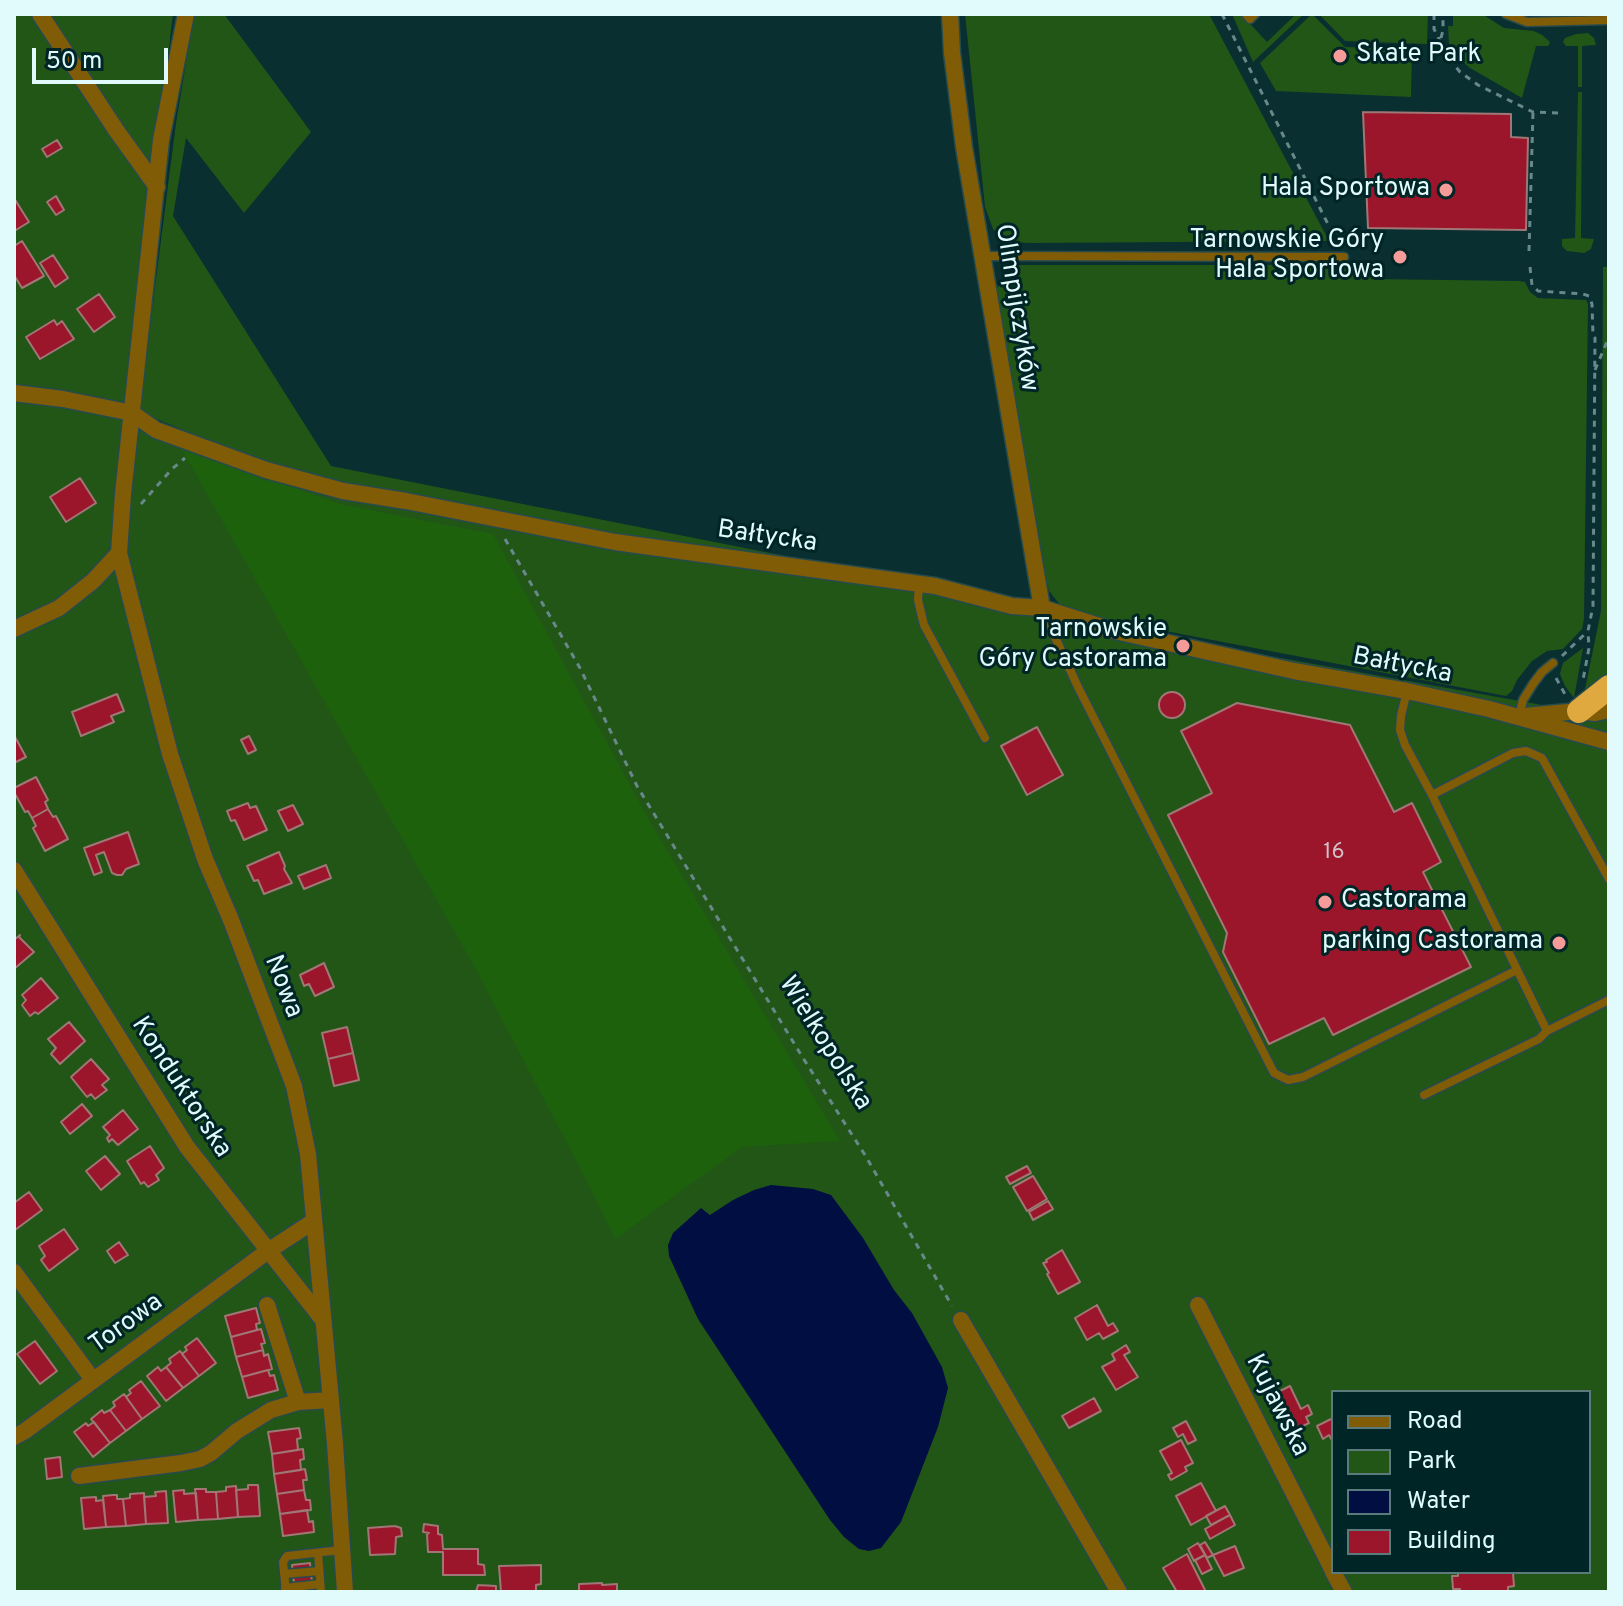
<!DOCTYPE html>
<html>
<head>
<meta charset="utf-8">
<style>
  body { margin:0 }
  #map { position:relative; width:1623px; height:1606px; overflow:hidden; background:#092f31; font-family:Overpass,sans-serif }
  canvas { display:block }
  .frame { position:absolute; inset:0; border:16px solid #e1fafb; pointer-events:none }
  .legend { position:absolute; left:1331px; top:1390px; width:260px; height:184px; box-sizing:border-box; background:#002527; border:2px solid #5a7a7c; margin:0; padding:10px 14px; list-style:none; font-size:24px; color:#e1fafb }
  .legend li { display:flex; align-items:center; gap:16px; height:40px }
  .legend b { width:40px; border:2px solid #5a7a7c }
  .scale { position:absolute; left:32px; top:48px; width:136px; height:36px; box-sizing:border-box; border:4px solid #e1fafb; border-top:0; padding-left:10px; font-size:24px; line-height:28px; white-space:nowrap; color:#e1fafb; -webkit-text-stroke:6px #002527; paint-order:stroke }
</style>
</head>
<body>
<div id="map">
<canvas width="1623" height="1606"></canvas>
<div class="frame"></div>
<ul class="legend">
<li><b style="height:10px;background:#815c06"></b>Road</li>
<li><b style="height:22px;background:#215617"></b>Park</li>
<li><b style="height:22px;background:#000e41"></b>Water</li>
<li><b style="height:22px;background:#9b162a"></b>Building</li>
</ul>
<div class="scale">50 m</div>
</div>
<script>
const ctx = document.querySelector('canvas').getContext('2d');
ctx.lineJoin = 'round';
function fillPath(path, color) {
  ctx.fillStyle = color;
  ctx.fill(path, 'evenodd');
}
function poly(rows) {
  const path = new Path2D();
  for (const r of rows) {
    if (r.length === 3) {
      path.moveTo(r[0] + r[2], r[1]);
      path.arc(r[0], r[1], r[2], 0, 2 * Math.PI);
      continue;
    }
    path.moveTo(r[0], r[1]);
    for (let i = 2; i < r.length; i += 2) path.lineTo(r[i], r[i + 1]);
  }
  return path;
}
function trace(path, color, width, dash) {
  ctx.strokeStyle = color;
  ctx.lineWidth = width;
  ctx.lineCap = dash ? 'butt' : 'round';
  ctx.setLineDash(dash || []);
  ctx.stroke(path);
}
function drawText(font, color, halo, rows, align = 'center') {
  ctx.font = font + ' Overpass,sans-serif';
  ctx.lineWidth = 6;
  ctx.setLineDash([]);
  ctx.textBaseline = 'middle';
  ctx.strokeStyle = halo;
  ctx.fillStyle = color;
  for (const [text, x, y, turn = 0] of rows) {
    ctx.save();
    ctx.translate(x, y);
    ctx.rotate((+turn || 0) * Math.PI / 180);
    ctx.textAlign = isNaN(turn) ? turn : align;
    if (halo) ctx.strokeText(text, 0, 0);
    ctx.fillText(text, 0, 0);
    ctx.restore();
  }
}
fillPath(poly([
  [14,14,173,14,124,425,213,442,139,412,176,123,194,14,224,14,311,132,244,213,186,138,173,216,331,466,896,578,1247,652,1609,717,1609,1592,14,1592],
  [1333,1392,1589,1392,1589,1572,1333,1572],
  [965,14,1209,14,1329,241,1031,243,1005,242,993,229,985,207],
  [1232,14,1241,14,1267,42,1296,14,1304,14,1253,62],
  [1312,14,1345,47,1412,49,1411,97,1276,91,1260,63],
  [1319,14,1428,14,1427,44,1345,41],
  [1453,14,1482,14,1504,28,1534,31,1542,35,1549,41,1550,43,1548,46,1536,46,1522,98,1470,68,1453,53,1449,45,1448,26,1453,26],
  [1588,33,1594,38,1596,45,1582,46,1582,87,1578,87,1578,46,1566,46,1563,42,1565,38,1576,34],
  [1578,92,1582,92,1581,238,1594,239,1591,249,1584,253,1567,251,1562,246,1562,239,1575,238],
  [1017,265,1371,265,1371,279,1519,281,1525,282,1530,292,1538,298,1586,300,1588,304,1584,619,1582,629,1563,649,1547,651,1532,661,1517,680,1512,691,1506,696,1076,614,1064,610,1049,591,1047,583,995,292,1006,272],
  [1603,267,1609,267,1609,676,1584,694,1601,611],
  [1583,648,1574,698,1565,686,1560,674,1563,663]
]), '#215617');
fillPath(poly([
  [181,448,340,504,493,534,650,822,840,1141,742,1147,615,1239,591,1189,474,966]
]), '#1d610d');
fillPath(poly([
  [771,1185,813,1189,831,1195,863,1238,894,1290,912,1313,942,1367,948,1388,938,1427,901,1522,881,1548,869,1551,859,1549,844,1537,830,1520,698,1319,669,1256,668,1245,673,1233,701,1208,710,1215,733,1200,754,1190]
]), '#000e41');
const building = poly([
  [1363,112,1511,114,1511,137,1528,138,1526,230,1368,228,1363,112],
  [57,140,62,148,47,157,42,149,57,140],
  [56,196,64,210,56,215,47,202,56,196],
  [14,198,29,222,16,230,14,228,14,198],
  [22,241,44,276,22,288,14,275,14,246,22,241],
  [53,255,68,278,55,287,40,263,53,255],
  [99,294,115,317,94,332,77,309,99,294],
  [54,320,57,325,62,321,74,339,40,359,26,337,54,320],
  [80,478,96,503,66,522,50,497,80,478],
  [1172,705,13],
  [117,694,124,711,111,716,114,722,81,736,72,712,117,694],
  [1237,703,1350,725,1394,812,1412,803,1441,862,1423,872,1471,967,1333,1035,1324,1018,1269,1044,1223,952,1227,933,1168,815,1212,793,1181,731,1237,703],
  [1037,727,1063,775,1027,795,1001,746,1037,727],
  [14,735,26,757,14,763,14,735],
  [249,736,256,750,248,754,241,740,249,736],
  [36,777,48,800,45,802,48,809,32,818,28,811,25,812,14,792,14,788,36,777],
  [248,803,250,808,256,806,267,830,244,840,235,820,231,821,227,811,248,803],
  [293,805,303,824,288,831,278,811,293,805],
  [48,809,53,817,56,816,68,839,45,851,33,828,36,826,32,818,48,809],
  [128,832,139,864,126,869,122,875,117,875,112,873,104,852,96,855,102,872,94,875,84,848,128,832],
  [279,852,285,866,284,869,292,883,264,894,258,880,254,881,247,866,279,852],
  [326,865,331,878,304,889,298,876,326,865],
  [20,935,19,937,34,952,14,969,14,940,20,935],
  [324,963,334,987,315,996,309,984,304,986,300,975,324,963],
  [41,978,58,998,38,1014,35,1012,30,1016,22,1005,26,1000,22,995,41,978],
  [69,1022,85,1041,60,1064,51,1054,56,1048,48,1039,69,1022],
  [347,1027,353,1053,328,1059,322,1033,347,1027],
  [353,1053,359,1080,334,1086,328,1059,353,1053],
  [91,1059,109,1079,102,1085,107,1090,95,1099,91,1094,87,1097,71,1077,91,1059],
  [82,1104,92,1116,70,1134,61,1122,82,1104],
  [123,1110,138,1129,118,1145,112,1139,109,1142,107,1138,110,1135,103,1127,123,1110],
  [150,1146,164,1168,156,1175,159,1180,148,1187,144,1182,141,1184,127,1161,150,1146],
  [105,1156,120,1174,101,1190,86,1171,105,1156],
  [1027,1166,1031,1173,1010,1184,1006,1177,1027,1166],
  [1033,1176,1047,1199,1027,1211,1013,1187,1033,1176],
  [29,1192,42,1210,15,1230,14,1203,29,1192],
  [1048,1201,1053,1209,1033,1220,1029,1212,1048,1201],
  [64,1229,78,1249,49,1271,41,1260,45,1256,39,1246,64,1229],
  [119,1242,128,1255,115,1263,107,1251,119,1242],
  [1062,1250,1080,1282,1058,1294,1047,1274,1049,1273,1043,1263,1047,1262,1046,1260,1062,1250],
  [1097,1305,1108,1326,1113,1323,1118,1331,1103,1339,1099,1333,1087,1340,1075,1318,1097,1305],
  [256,1308,260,1323,256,1324,257,1330,231,1337,225,1316,256,1308],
  [261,1329,265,1343,261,1344,263,1350,236,1357,231,1337,261,1329],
  [197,1338,216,1363,199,1376,182,1354,187,1350,185,1347,197,1338],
  [35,1341,57,1371,40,1384,17,1354,35,1341],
  [1126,1345,1130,1352,1124,1355,1138,1377,1116,1390,1102,1367,1115,1360,1112,1354,1126,1345],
  [263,1350,264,1356,268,1354,272,1369,242,1377,236,1357,263,1350],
  [180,1351,199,1376,183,1388,166,1367,171,1363,169,1359,180,1351],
  [158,1367,161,1371,166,1367,183,1388,166,1401,147,1376,158,1367],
  [268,1370,270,1376,274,1375,278,1390,248,1398,242,1377,268,1370],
  [141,1381,160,1406,142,1419,126,1397,131,1393,129,1390,141,1381],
  [1290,1386,1301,1409,1308,1405,1312,1414,1306,1417,1309,1423,1287,1434,1276,1412,1281,1409,1274,1394,1290,1386],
  [124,1394,142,1419,126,1431,110,1410,115,1406,113,1402,124,1394],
  [1094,1398,1101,1411,1069,1428,1062,1416,1094,1398],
  [102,1410,104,1413,110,1410,126,1431,110,1443,91,1419,102,1410],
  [1333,1418,1333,1442,1329,1435,1323,1439,1317,1426,1333,1418],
  [1186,1421,1196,1440,1188,1444,1183,1434,1178,1437,1173,1428,1186,1421],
  [94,1422,110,1443,93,1457,74,1432,86,1423,88,1426,94,1422],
  [299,1428,301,1438,297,1439,298,1450,272,1454,268,1432,299,1428],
  [1181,1440,1193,1463,1185,1467,1187,1471,1171,1480,1168,1475,1172,1473,1160,1451,1181,1440],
  [303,1449,304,1459,300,1460,301,1470,274,1474,272,1454,303,1449],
  [60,1457,62,1477,47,1479,45,1459,60,1457],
  [305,1469,307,1480,303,1480,304,1490,277,1494,274,1474,305,1469],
  [1201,1483,1216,1511,1191,1525,1176,1496,1201,1483],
  [248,1485,258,1485,260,1516,238,1517,236,1490,248,1489,248,1485],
  [236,1486,238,1517,218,1519,216,1492,226,1491,226,1487,236,1486],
  [195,1489,206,1489,206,1492,216,1492,218,1519,198,1520,195,1489],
  [184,1490,184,1494,196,1493,198,1520,176,1522,173,1491,184,1490],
  [304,1490,306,1500,310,1500,311,1510,280,1514,277,1494,304,1490],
  [166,1491,168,1523,146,1524,144,1497,156,1496,155,1492,166,1491],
  [144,1493,146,1524,126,1526,123,1499,130,1498,130,1494,144,1493],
  [113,1495,117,1495,117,1499,123,1499,126,1526,106,1527,103,1496,113,1495],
  [96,1497,96,1501,103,1500,106,1527,84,1529,81,1498,96,1497],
  [1225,1506,1230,1515,1211,1525,1206,1516,1225,1506],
  [307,1510,309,1522,313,1521,314,1532,283,1536,280,1514,307,1510],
  [1230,1515,1235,1525,1210,1539,1205,1529,1230,1515],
  [424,1524,438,1526,438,1534,442,1535,443,1549,478,1549,478,1564,484,1565,485,1575,443,1575,443,1552,428,1552,427,1534,429,1533,423,1532,424,1524],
  [395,1526,401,1528,402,1536,396,1537,395,1554,370,1555,368,1528,395,1526],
  [1205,1542,1213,1555,1207,1558,1200,1545,1205,1542],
  [1198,1543,1205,1555,1194,1561,1188,1549,1198,1543],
  [1235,1546,1244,1568,1224,1576,1213,1555,1235,1546],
  [1187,1554,1206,1592,1177,1592,1163,1568,1187,1554],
  [1205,1555,1212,1569,1202,1574,1195,1560,1205,1555],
  [310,1563,313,1592,295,1592,292,1565,310,1563],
  [541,1565,541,1584,536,1585,536,1591,501,1592,499,1566,541,1565],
  [1458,1572,1513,1573,1514,1586,1508,1587,1508,1592,1460,1592,1460,1589,1453,1589,1452,1576,1458,1576,1458,1572],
  [602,1583,602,1585,617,1584,617,1592,579,1592,579,1584,602,1583],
  [478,1585,496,1586,496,1592,476,1592,478,1585]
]);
fillPath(building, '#9b162a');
trace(building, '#a07776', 2);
const lane = poly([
  [1246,14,1250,19,1255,14],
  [1506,14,1527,22,1609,20],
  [982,256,1344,257],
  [919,584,918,600,924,625,985,738],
  [1042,609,1078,687,1274,1073,1288,1080,1303,1077,1517,970],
  [1407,691,1401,716,1400,730,1405,745,1432,795,1547,1031,1609,1000],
  [1519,716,1523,700,1533,684,1542,672,1553,663],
  [1432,795,1513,753,1526,751,1542,758,1609,879],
  [1424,1095,1539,1039,1547,1031],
  [318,1553,321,1592],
  [284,1574,319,1571],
  [285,1588,320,1584],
  [286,1592,283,1562,287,1556,341,1550]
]);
const street = poly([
  [40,14,116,130,157,187],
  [186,14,161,140,123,494,119,553,170,754,205,859,231,920,294,1086,308,1154,335,1444,345,1592],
  [950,14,952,53,964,147,1042,608],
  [14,393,63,399,132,413,156,430,266,470,343,491,406,501,615,542,935,586,1012,606,1042,608,1115,631,1294,671,1407,691,1489,709,1609,742],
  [14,629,59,608,93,581,119,553],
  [1525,716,1579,711,1595,713,1609,710],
  [14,870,187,1147,323,1320],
  [14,1272,93,1380],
  [267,1305,298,1402],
  [1198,1305,1333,1571],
  [961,1320,1119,1592],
  [14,1437,25,1431,268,1251,314,1221],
  [79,1476,181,1463,200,1459,211,1453,237,1431,271,1410,298,1402,331,1400],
  [1333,1572,1344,1592]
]);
const highway = poly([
  [1579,711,1609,687]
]);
trace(lane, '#274b4d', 11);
trace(street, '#274b4d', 19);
trace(highway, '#274b4d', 27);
trace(poly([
  [1222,14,1337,242],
  [1434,14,1434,29,1448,57,1460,72,1478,85,1533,112,1558,113],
  [1441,38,1443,30,1443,14],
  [1529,251,1533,112],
  [1530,267,1532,285,1538,291,1583,294,1589,296,1592,304,1593,335,1595,338,1593,606,1588,631,1589,648,1583,680],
  [1595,370,1609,337],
  [141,504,172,469,185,458],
  [505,539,580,668,637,786,803,1058,865,1155,952,1306],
  [1562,656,1588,631],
  [1556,678,1566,696]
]), '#68888a', 3, [6, 6]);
trace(lane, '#815c06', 8);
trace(street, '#815c06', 16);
trace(highway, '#e0a93f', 24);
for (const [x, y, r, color] of [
  [1340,56,8,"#f59b9a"],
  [1446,190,8,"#f59b9a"],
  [1400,257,8,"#f59b9a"],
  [1183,646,8,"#f59b9a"],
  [1325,902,8,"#f59b9a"],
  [1559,943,8,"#f59b9a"]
]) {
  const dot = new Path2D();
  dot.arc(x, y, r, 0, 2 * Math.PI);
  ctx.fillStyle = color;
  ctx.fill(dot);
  trace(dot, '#002527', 3);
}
drawText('22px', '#d0c1c7', null, [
  ["16",1334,854]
]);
drawText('26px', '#e1fafb', '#002527', [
  ["Skate Park",1356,56,"left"],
  ["Hala Sportowa",1430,190],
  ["Tarnowskie Góry",1384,242],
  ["Hala Sportowa",1384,272],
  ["Tarnowskie",1167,631],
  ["Góry Castorama",1167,661],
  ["Castorama",1341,902,"left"],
  ["parking Castorama",1543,943]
], 'right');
drawText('26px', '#e1fafb', '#002527', [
  ["Olimpijczyków",1015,308,81],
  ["Bałtycka",767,538,8],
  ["Bałtycka",1402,667,11],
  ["Nowa",282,987,69],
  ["Wielkopolska",824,1044,58],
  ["Konduktorska",180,1088,57],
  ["Torowa",127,1325,-36],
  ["Kujawska",1276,1406,63]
]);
</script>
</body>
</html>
